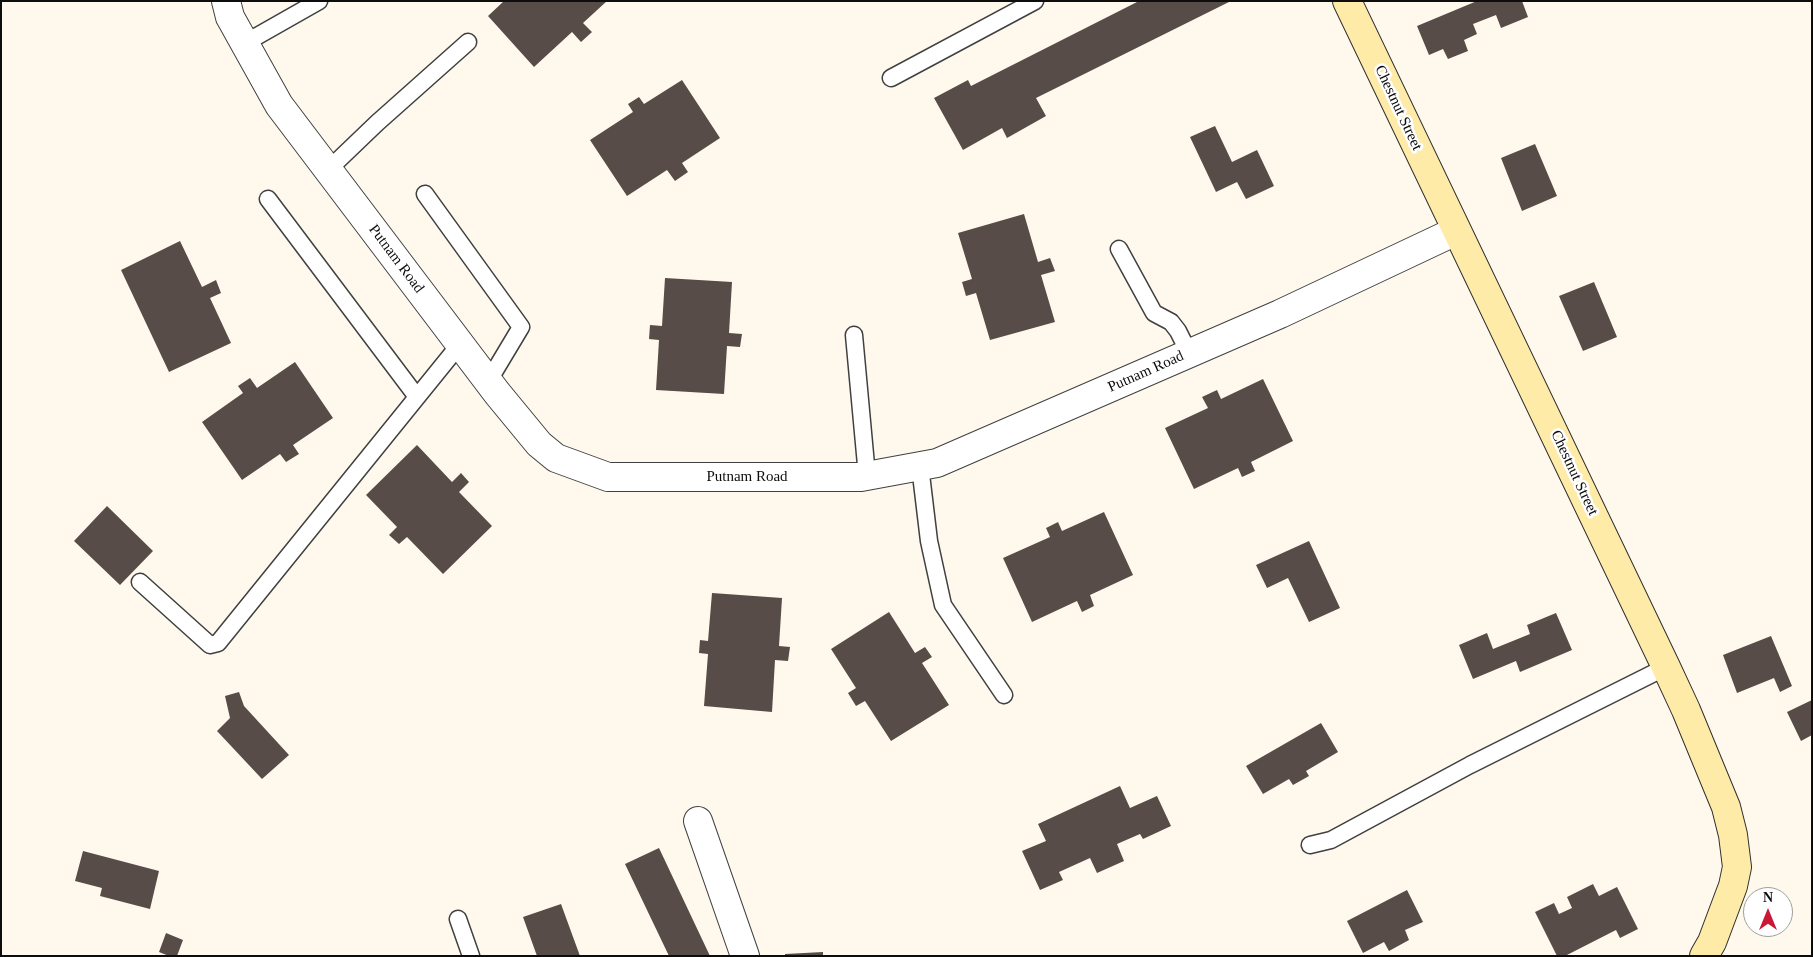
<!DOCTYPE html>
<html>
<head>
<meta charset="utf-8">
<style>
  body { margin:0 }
  #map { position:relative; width:1813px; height:957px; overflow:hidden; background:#fff9ed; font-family:Georgia,serif }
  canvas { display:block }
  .frame { position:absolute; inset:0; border:2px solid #0d0d0d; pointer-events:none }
  .north { position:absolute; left:1743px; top:887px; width:50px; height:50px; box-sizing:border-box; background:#fff; border:1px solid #9e9e9e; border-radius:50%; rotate:0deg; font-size:14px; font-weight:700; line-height:20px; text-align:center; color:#0d0d0d }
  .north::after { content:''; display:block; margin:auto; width:18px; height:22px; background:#cb1736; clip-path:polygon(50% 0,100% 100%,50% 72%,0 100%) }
</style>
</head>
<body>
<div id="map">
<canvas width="1813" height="957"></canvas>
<div class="frame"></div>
<div class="north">N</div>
</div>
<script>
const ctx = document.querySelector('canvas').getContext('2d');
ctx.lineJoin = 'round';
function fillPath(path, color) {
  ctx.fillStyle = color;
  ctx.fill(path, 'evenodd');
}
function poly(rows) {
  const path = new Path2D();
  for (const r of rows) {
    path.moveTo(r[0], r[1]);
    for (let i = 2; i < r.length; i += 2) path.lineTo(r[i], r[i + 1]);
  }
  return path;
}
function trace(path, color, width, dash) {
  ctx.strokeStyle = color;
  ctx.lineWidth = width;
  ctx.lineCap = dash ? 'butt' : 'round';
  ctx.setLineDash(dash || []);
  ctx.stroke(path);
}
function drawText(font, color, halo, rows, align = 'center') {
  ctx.font = font + ' Georgia,serif';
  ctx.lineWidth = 5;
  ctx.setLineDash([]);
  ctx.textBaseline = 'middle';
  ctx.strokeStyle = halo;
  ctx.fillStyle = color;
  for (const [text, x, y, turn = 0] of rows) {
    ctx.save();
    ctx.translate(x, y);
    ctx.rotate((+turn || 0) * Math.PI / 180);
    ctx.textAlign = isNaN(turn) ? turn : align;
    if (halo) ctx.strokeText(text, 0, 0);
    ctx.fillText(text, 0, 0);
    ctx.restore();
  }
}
fillPath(poly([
  [504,1,607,1,583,23,592,32,581,42,572,32,534,67,488,16],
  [1139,1,1231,1,1036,98,1046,116,1007,138,1002,128,963,150,934,98,968,80,971,86],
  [1477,1,1522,1,1528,17,1501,28,1496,15,1473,24,1477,34,1464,40,1468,51,1448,59,1443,49,1429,55,1417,26],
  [682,80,720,138,682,163,688,172,675,181,667,170,627,196,590,140,633,112,628,104,639,97,644,104],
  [1215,126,1232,162,1257,150,1274,186,1246,199,1237,182,1216,192,1190,137],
  [1535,144,1557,196,1522,211,1501,158],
  [1024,214,1038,262,1050,258,1055,271,1041,275,1055,322,990,340,976,293,966,296,962,282,972,279,958,233],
  [180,241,202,287,216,280,221,293,210,298,231,343,169,372,121,270],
  [665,278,732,282,729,333,742,334,740,347,727,346,724,394,656,390,659,340,649,339,650,325,662,326],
  [1594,282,1617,337,1583,351,1559,296],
  [295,362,333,418,293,445,299,454,286,462,280,454,242,480,202,422,243,393,238,386,250,378,257,388],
  [1263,379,1293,441,1251,462,1255,471,1242,477,1238,468,1194,489,1165,428,1208,408,1202,397,1217,390,1221,399],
  [417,445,452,482,461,473,469,482,459,492,492,526,443,574,407,537,399,544,389,535,397,527,366,495],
  [107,506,153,551,120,585,74,541],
  [1104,512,1133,575,1090,595,1094,606,1082,612,1077,601,1032,622,1003,558,1050,537,1046,528,1058,522,1062,531],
  [1309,541,1340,608,1309,622,1288,578,1267,588,1256,565],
  [712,593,782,598,779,646,790,647,788,661,775,660,772,712,704,706,708,654,699,653,700,640,708,641],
  [889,612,915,653,925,647,932,657,922,663,949,705,891,741,865,701,856,706,848,693,856,688,831,649],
  [1556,613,1572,650,1520,672,1516,661,1473,679,1459,645,1487,633,1493,649,1530,634,1527,625],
  [1771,636,1792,686,1780,692,1774,678,1737,693,1723,655],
  [239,692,244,706,289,755,262,779,217,731,230,718,225,696],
  [1812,700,1812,735,1801,741,1787,712],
  [1321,723,1338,752,1306,771,1309,776,1293,785,1289,779,1263,794,1246,766],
  [1120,786,1130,808,1157,796,1171,826,1143,839,1140,834,1117,844,1124,861,1097,873,1090,858,1059,872,1063,880,1040,890,1022,851,1046,841,1038,824],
  [659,848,710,956,669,956,625,864],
  [83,851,159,871,150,909,100,896,102,888,75,881],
  [1593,884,1599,896,1617,887,1638,929,1620,938,1616,930,1565,956,1557,956,1535,912,1554,903,1559,914,1572,908,1567,897],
  [1407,890,1423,922,1405,930,1409,940,1389,951,1384,942,1363,953,1347,921],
  [561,904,580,956,537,956,523,917],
  [166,933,183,940,177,956,169,956,159,952],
  [823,952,823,956,785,956,785,954]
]), '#574c48');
const lane = poly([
  [245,43,319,1],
  [891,78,1035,1],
  [328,170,377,123,468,42],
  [425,194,521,327,488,382],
  [268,199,417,397],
  [1119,249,1154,313,1171,322,1178,331,1189,353],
  [854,335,867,476],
  [920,466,929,541,943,605,1004,695],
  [140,582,210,645,218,643,460,344],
  [1310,845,1331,840,1470,765,1666,667],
  [458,919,471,956]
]);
const street = poly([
  [226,1,230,17,279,105,497,393,539,444,556,458,608,477,861,477,937,463,1280,314,1456,231],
  [698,821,745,956]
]);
const secondary = poly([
  [1347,1,1666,667,1686,710,1726,807,1733,835,1737,867,1733,886,1712,942,1704,956]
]);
trace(lane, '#404040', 19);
trace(street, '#404040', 30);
trace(secondary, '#2f2f2f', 30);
trace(lane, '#fff', 16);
trace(street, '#fff', 28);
trace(secondary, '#ffeba8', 28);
drawText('15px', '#0d0d0d', '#fff', [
  ["Chestnut Street",1398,108,65],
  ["Putnam Road",396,259,53],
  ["Putnam Road",1146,372,-24],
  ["Chestnut Street",1574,473,65],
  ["Putnam Road",747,477]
]);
</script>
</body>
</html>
